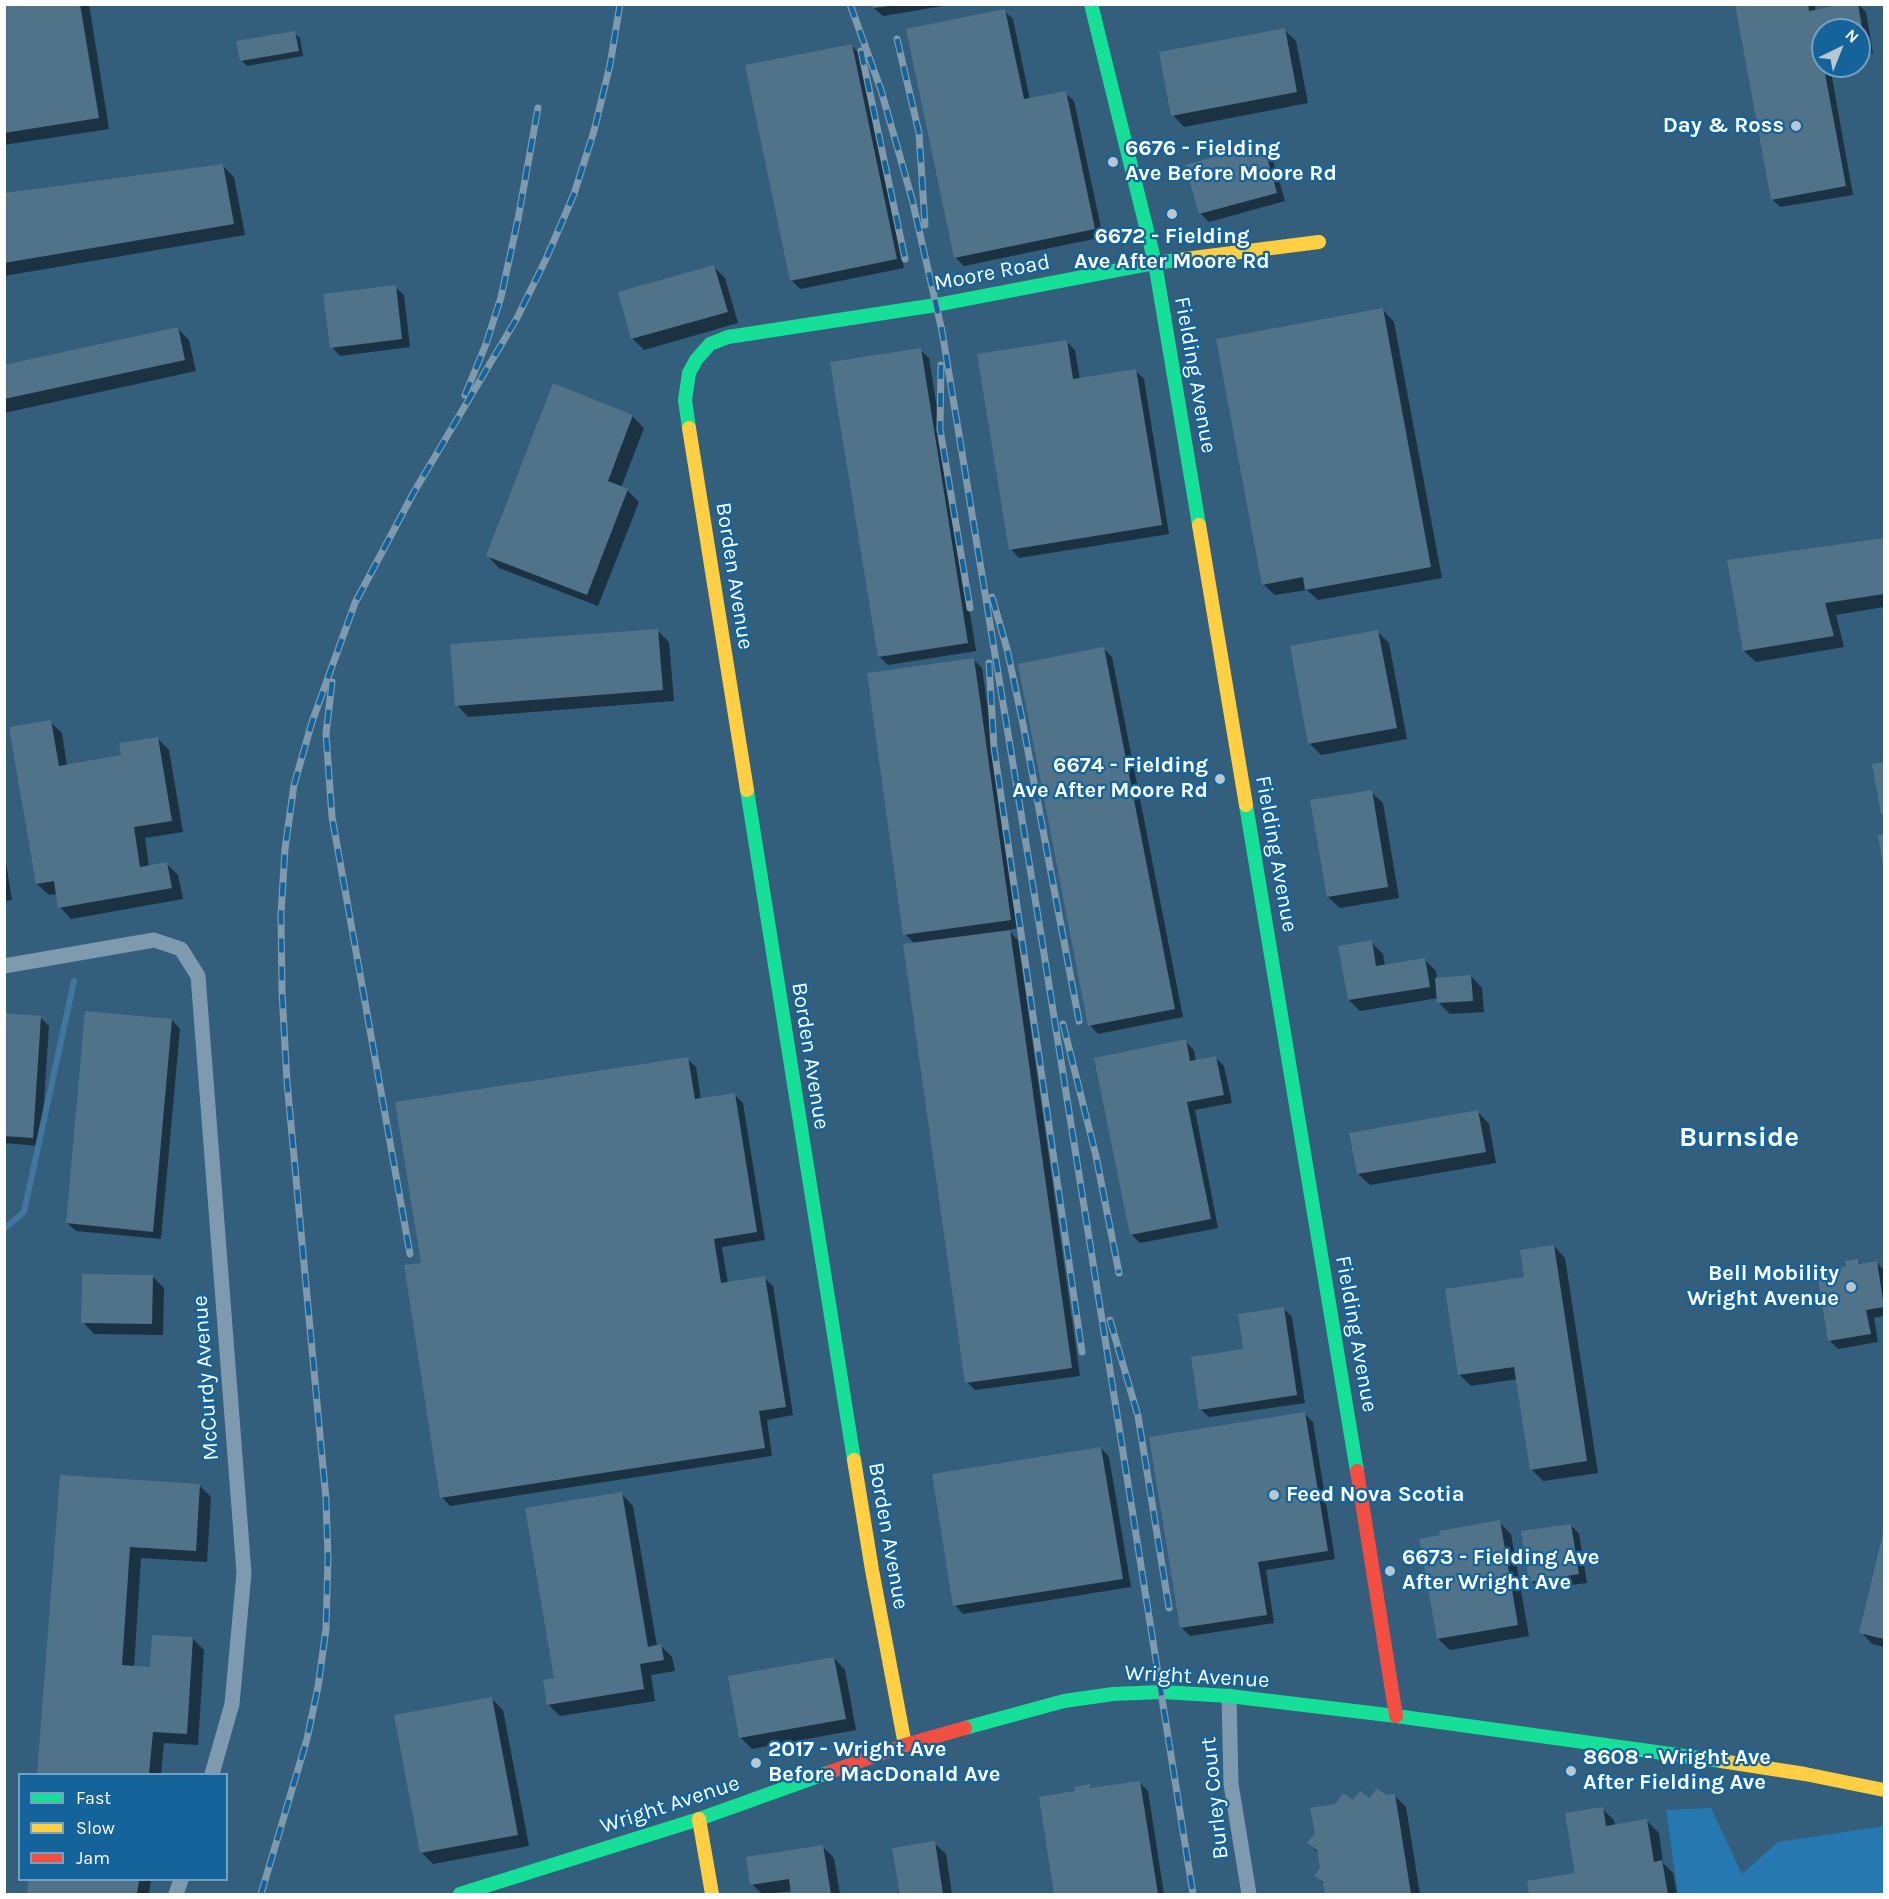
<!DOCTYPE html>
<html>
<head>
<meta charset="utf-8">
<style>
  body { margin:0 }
  #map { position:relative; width:1889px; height:1899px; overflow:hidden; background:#335e7c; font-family:Karla,sans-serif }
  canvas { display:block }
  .frame { position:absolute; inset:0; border:6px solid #fff; pointer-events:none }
  .legend { position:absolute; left:18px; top:1773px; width:210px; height:108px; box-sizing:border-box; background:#14639b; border:2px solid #72a1c3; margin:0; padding:8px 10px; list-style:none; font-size:18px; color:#fff }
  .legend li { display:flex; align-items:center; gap:12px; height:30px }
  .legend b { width:30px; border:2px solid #72a1c3 }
  .north { position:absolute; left:1811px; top:18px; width:60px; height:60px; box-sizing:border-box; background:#14639b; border:2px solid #72a1c3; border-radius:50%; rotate:43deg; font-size:16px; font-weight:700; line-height:24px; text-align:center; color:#fff }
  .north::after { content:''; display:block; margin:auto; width:21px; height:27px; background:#b8c7d1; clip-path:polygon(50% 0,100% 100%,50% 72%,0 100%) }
</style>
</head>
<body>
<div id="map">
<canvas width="1889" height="1899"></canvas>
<div class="frame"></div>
<ul class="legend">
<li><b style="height:8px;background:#16e098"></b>Fast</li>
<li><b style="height:8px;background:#ffcf43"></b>Slow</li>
<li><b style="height:8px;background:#f24e42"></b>Jam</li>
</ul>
<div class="north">N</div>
</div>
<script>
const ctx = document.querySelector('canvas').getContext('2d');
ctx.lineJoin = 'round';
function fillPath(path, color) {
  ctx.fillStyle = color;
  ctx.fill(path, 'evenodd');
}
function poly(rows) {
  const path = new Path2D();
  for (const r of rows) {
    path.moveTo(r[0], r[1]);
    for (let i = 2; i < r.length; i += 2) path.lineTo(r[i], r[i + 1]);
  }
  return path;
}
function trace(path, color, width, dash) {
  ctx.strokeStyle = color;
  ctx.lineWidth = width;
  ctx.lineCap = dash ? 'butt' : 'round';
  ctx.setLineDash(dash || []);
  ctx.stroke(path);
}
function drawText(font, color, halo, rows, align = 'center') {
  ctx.font = font + ' Karla,sans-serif';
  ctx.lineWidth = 4.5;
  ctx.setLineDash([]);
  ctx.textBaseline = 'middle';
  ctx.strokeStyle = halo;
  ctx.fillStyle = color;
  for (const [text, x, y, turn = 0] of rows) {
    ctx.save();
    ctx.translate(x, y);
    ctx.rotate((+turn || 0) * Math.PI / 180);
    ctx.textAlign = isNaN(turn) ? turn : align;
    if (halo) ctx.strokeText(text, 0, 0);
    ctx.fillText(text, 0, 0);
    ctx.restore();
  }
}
fillPath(poly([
  [1711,1808,1742,1874,1778,1842,1884,1826,1884,1894,1678,1894,1666,1810]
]), '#2579b0');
fillPath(poly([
  [4,4,89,4,109,129,4,145],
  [874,4,956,4,883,16,874,8],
  [1736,4,1814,4,1816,11,1858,4,1866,12,1873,53,1859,55,1859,30,1823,30,1823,66,1830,66,1853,195,1780,207,1772,199],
  [1004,11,1013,19,1030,100,1065,93,1074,101,1103,237,964,266,955,257],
  [1284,30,1296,41,1308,103,1184,127,1173,115],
  [294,33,300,38,303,56,247,66,241,60],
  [851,45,860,54,904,268,800,289,792,281],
  [1263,145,1271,153,1285,201,1209,222,1201,214,1187,166],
  [222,165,234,177,245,235,4,276,4,195],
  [714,267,725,278,738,323,644,350,632,338],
  [395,287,404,295,410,347,340,356,332,347],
  [1383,310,1394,322,1442,578,1318,600,1307,590,1275,595,1263,584],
  [177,328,189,340,196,371,4,413,4,366],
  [1066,341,1075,350,1080,380,1136,371,1144,379,1169,534,1019,558,1011,549],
  [920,350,929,358,976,651,888,665,879,656],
  [632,416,644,428,621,488,627,490,639,502,598,606,499,568,488,556],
  [1884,540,1884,607,1836,615,1844,647,1756,662,1744,651,1728,562],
  [657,630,669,642,674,701,468,717,457,705],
  [1378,632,1389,643,1407,739,1321,755,1310,744],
  [1104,649,1112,657,1183,1017,1098,1034,1090,1025],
  [974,660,982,668,1019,928,1008,930,1018,940,1080,1376,975,1390,967,1382,915,944,905,934],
  [50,722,62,733,67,766,123,756,157,738,169,750,183,832,145,838,149,867,167,864,178,875,183,899,71,919,60,907,57,894,49,895,37,884],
  [1884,764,1884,815,1883,813,1874,766],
  [1371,792,1383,803,1399,898,1340,908,1328,897],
  [4,851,12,900,4,901],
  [1371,942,1383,954,1385,966,1424,959,1436,971,1437,979,1471,976,1482,988,1484,1012,1450,1014,1439,1003,1438,998,1360,1011,1349,1000],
  [4,1015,41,1018,49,1026,41,1146,4,1143],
  [172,1020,180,1029,161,1239,76,1231,67,1223],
  [1185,1041,1194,1050,1196,1062,1216,1058,1224,1066,1232,1103,1195,1110,1218,1228,1140,1243,1132,1235,1096,1059],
  [687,1059,696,1067,701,1100,734,1094,743,1103,765,1240,722,1247,728,1284,764,1278,773,1286,793,1415,767,1420,772,1456,450,1506,442,1497,422,1264],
  [1478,1112,1489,1124,1496,1163,1370,1185,1358,1174],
  [1554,1246,1565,1258,1598,1473,1543,1481,1531,1469,1518,1379,1471,1386,1460,1375,1526,1278],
  [1857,1260,1862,1265,1877,1263,1884,1270,1884,1316,1874,1318,1878,1342,1838,1349,1830,1341,1847,1268],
  [152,1276,164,1288,163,1335,94,1334,83,1322],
  [1283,1308,1292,1317,1305,1403,1209,1417,1200,1409],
  [1305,1414,1313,1422,1335,1559,1266,1570,1274,1623,1190,1636,1182,1628],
  [1101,1448,1109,1457,1131,1587,963,1614,955,1605],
  [61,1477,200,1486,211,1497,207,1562,141,1558,134,1667,151,1668,193,1639,204,1650,198,1745,164,1743,161,1774,38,1774],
  [622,1494,633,1506,657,1646,661,1646,672,1657,675,1671,651,1675,655,1701,560,1716,548,1704,555,1679],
  [1499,1522,1511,1534,1529,1636,1450,1650,1438,1639],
  [1571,1525,1579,1534,1587,1583,1539,1589,1531,1581],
  [1884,1532,1884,1647,1872,1644,1861,1632],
  [834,1658,845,1670,856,1730,752,1749,741,1738],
  [492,1699,503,1710,529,1846,433,1864,421,1852],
  [1139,1782,1148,1791,1164,1894,1056,1894,1040,1798,1077,1792,1089,1786,1093,1790],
  [1394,1795,1406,1807,1420,1894,1326,1894,1325,1885,1316,1876,1322,1868,1319,1854,1309,1843,1354,1802],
  [1602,1809,1614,1820,1615,1826,1647,1821,1659,1833,1663,1863,1673,1873,1677,1894,1531,1894,1529,1882,1576,1875],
  [934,1843,946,1854,952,1894,901,1894,894,1850],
  [823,1847,834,1858,840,1894,793,1894,792,1891,762,1894,752,1884],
  [30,1880,151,1880,149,1894,29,1894]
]), '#0007');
trace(poly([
  [4,1229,24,1212,74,981]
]), '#41779e', 6);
fillPath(poly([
  [4,4,80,4,99,118,4,133],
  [872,4,889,4,889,6,873,8],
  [1735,4,1808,4,1809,11,1844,4,1858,4,1865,45,1859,46,1859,30,1823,30,1823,52,1821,52,1846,186,1771,200],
  [1005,9,1024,99,1066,91,1095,229,954,258,906,29],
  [1285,28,1297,92,1171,116,1159,52],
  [295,31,299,51,240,61,236,41],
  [852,44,897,259,790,281,745,65],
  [1263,143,1277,193,1199,214,1185,165],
  [223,164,234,224,4,263,4,193],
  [714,265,728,312,631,339,618,292],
  [396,285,402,339,330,348,323,294],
  [1383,308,1431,567,1305,590,1303,577,1262,585,1216,339],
  [178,327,185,360,4,399,4,365],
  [1067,340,1073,379,1136,369,1162,525,1009,550,977,354],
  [921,348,968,643,878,657,830,362],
  [553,383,633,415,608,481,628,489,587,595,486,556],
  [1884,538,1884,594,1825,603,1834,636,1743,651,1727,560],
  [658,629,663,690,455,706,450,644],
  [1378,630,1397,728,1308,744,1290,646],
  [1104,647,1175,1009,1088,1026,1018,664],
  [974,658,1011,920,903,935,867,673],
  [51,720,59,766,121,755,119,743,158,737,172,821,134,827,140,867,167,862,172,888,58,908,54,881,36,884,9,727],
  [1884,762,1884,813,1881,814,1872,764],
  [1372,790,1388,887,1327,897,1310,800],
  [1884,834,1884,865,1883,865,1878,835],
  [1010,930,1072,1368,965,1383,903,944],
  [1372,940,1376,966,1425,958,1430,987,1348,1000,1338,946],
  [1471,975,1473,1001,1437,1003,1435,978],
  [85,1011,172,1019,153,1232,66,1223],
  [4,1013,41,1016,33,1138,4,1136],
  [1186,1039,1190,1061,1216,1056,1224,1095,1187,1102,1211,1219,1130,1235,1094,1058],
  [688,1057,695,1099,735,1093,757,1232,714,1239,721,1283,765,1276,786,1407,759,1411,765,1448,440,1498,404,1265,421,1263,395,1102],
  [1478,1110,1486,1152,1357,1174,1349,1133],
  [1554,1245,1587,1461,1530,1470,1514,1367,1458,1375,1445,1289,1524,1277,1520,1250],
  [1858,1259,1859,1264,1877,1261,1884,1307,1866,1310,1871,1334,1828,1341,1817,1271,1846,1266,1845,1261],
  [82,1274,153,1275,152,1324,81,1323],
  [1284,1307,1297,1395,1199,1410,1191,1357,1243,1349,1238,1314],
  [1305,1412,1328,1551,1258,1562,1267,1615,1180,1628,1149,1437],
  [1101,1447,1123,1579,953,1606,932,1474],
  [60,1475,200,1484,196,1551,130,1547,122,1665,150,1667,152,1635,193,1637,187,1734,153,1732,149,1774,37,1774],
  [622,1492,648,1647,661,1644,664,1660,640,1664,644,1689,547,1705,543,1680,554,1678,525,1508],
  [1500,1520,1518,1625,1437,1639,1419,1539,1440,1535,1439,1531],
  [1571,1524,1579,1574,1529,1582,1521,1531],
  [1884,1529,1884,1639,1859,1633],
  [834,1657,846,1719,739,1738,728,1676],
  [492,1697,518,1835,420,1853,394,1715],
  [1140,1781,1158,1894,1054,1894,1039,1797,1075,1791,1074,1787,1090,1784,1090,1788],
  [1377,1788,1387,1795,1395,1794,1411,1894,1325,1894,1323,1882,1314,1876,1320,1868,1317,1850,1307,1843,1315,1833,1310,1808,1335,1804,1343,1793,1353,1800,1360,1791,1370,1798],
  [1603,1807,1606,1826,1647,1819,1654,1862,1662,1860,1668,1894,1529,1894,1527,1881,1575,1873,1565,1813],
  [935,1841,943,1894,900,1894,892,1848],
  [823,1845,831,1894,791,1894,789,1879,750,1885,746,1857],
  [28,1880,139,1880,137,1894,27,1894]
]), '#50738a');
trace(poly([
  [4,966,154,940,181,949,198,976,244,1573,232,1704,212,1774],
  [1229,1696,1231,1784,1249,1894],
  [176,1894,181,1880]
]), '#7d9aae', 15);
trace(poly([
  [1091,4,1155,263,1199,525],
  [689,428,685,400,689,373,696,360,710,344,728,337,936,305,1155,263,1185,259],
  [747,790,854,1460],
  [1246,805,1357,1471],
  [965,1728,1064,1701,1113,1694,1162,1692,1229,1696,1396,1716,1721,1761],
  [460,1894,699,1819,830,1772]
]), '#16e098', 14);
trace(poly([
  [1185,259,1319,242],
  [689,428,747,790],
  [1199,525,1246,805],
  [854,1460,872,1570,905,1745],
  [1721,1761,1805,1774,1884,1790],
  [699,1819,712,1894]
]), '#ffcf43', 14);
trace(poly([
  [1357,1471,1396,1716],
  [830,1772,905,1745,965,1728]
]), '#f24e42', 14);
const rail = poly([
  [850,4,881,90,912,199,942,331,1042,941,1193,1894],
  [897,39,919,133,925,225],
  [861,51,905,259],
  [941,365,940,429,970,608],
  [465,395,486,344,501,297,518,219,538,108],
  [992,597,1007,649,1022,719,1079,1021],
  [989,663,994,748,1082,1352],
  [332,682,326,734,332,817,410,1254],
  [1063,1024,1096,1156,1119,1273],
  [1110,1320,1138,1416,1169,1608],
  [261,1894,307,1739,318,1687,326,1629,328,1557,326,1499,287,1082,282,992,281,914,285,849,294,785,312,722,355,603,414,492,517,318,546,259,574,194,594,131,610,65,620,4]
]);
trace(rail, '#7e9aac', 7);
trace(rail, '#14639b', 4.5, [14]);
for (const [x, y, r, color] of [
  [1796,126,6,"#b8c7d1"],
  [1113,162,6,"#b8c7d1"],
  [1172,214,6,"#b8c7d1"],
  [1220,779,6,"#b8c7d1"],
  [1851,1287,6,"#b8c7d1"],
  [1274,1495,6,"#b8c7d1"],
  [1390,1571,6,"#b8c7d1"],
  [756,1763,6,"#b8c7d1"],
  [1571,1771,6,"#b8c7d1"]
]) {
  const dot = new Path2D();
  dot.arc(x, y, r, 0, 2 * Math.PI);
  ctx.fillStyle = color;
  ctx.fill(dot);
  trace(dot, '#14639b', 2);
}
drawText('bold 22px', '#fff', '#14639b', [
  ["Day & Ross",1784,126,"right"],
  ["6676 - Fielding",1125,149],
  ["Ave Before Moore Rd",1125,174],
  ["6672 - Fielding",1172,237,"center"],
  ["Ave After Moore Rd",1172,262,"center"],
  ["6674 - Fielding",1208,766,"right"],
  ["Ave After Moore Rd",1208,791,"right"],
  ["Bell Mobility",1839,1274,"right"],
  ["Wright Avenue",1839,1299,"right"],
  ["Feed Nova Scotia",1286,1495],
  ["6673 - Fielding Ave",1402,1558],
  ["After Wright Ave",1402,1583],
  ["2017 - Wright Ave",768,1750],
  ["Before MacDonald Ave",768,1775],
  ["8608 - Wright Ave",1583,1758],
  ["After Fielding Ave",1583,1783]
], 'left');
drawText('22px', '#fff', '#14639b', [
  ["Moore Road",992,273,-11],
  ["Fielding Avenue",1195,375,80],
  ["Borden Avenue",734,576,81],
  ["Fielding Avenue",1276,854,80],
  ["Borden Avenue",810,1056,81],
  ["Fielding Avenue",1356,1334,80],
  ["McCurdy Avenue",206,1378,-94],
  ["Borden Avenue",888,1536,80],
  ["Wright Avenue",1197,1677,3],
  ["Burley Court",1215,1798,-96],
  ["Wright Avenue",670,1805,-18]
]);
drawText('bold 28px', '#fff', '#14639b', [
  ["Burnside",1739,1138]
]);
</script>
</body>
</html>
